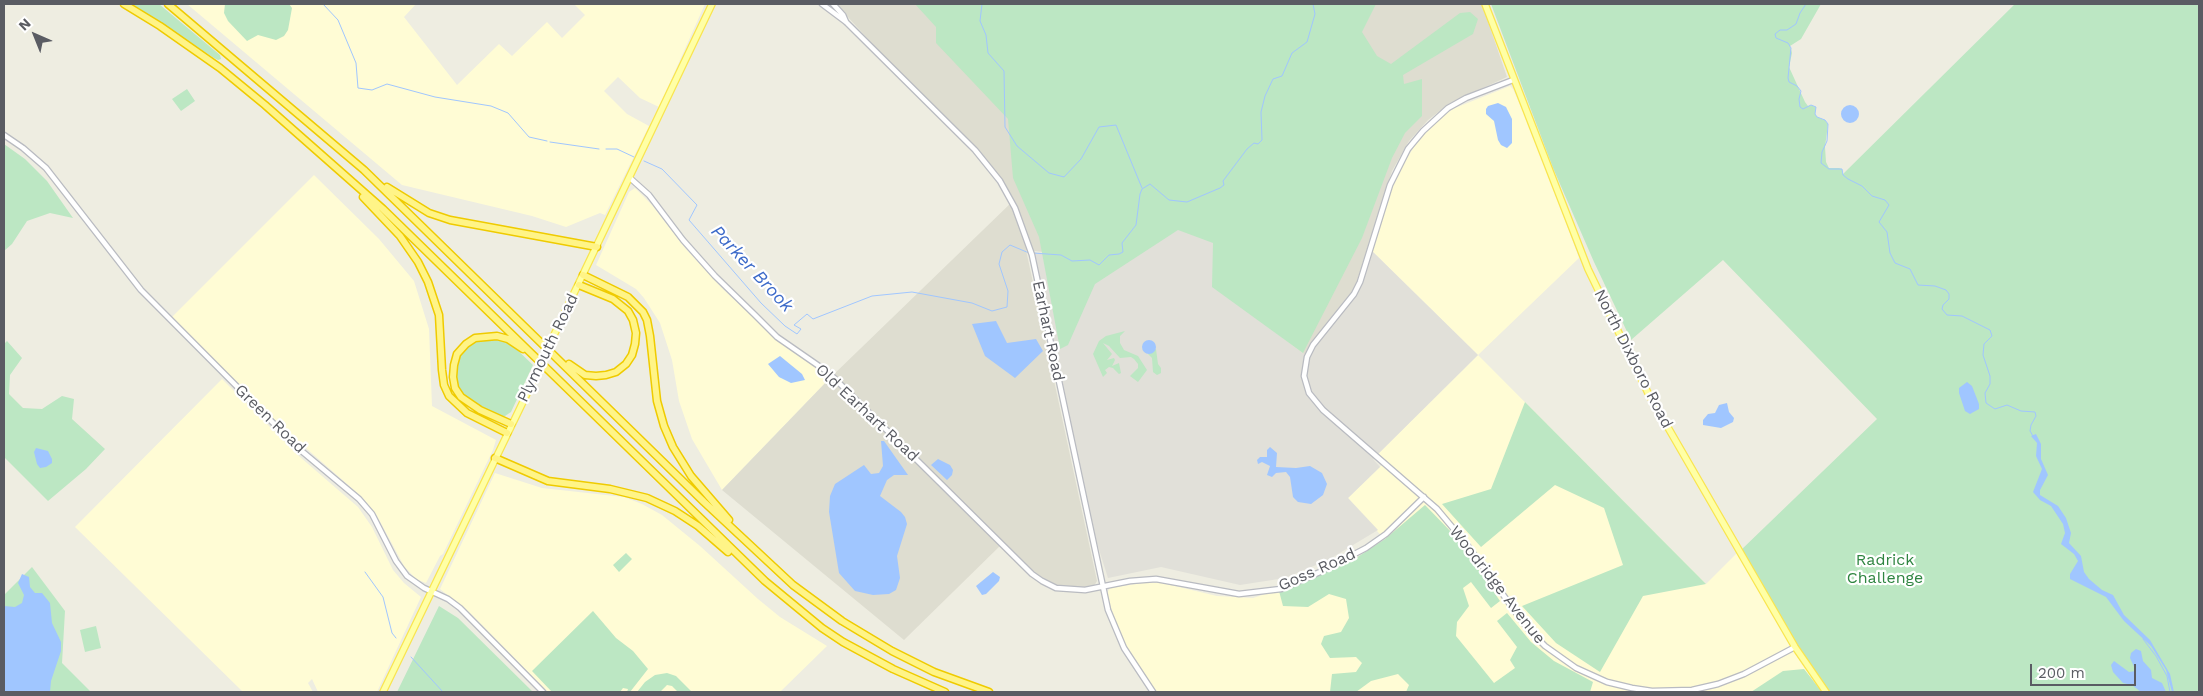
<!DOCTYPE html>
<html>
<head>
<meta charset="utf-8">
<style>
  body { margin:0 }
  #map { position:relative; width:2203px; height:696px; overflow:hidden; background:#eeede1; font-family:"Work Sans",sans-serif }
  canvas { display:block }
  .frame { position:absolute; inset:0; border:5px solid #5a5c63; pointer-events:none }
  .north { position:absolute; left:10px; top:10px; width:50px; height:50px; -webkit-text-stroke:4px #fff; paint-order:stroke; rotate:316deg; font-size:14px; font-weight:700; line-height:20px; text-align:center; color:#5a5c63 }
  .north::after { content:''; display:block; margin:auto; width:18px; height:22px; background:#5a5c63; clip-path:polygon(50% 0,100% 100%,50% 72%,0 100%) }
  .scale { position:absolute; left:2030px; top:664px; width:106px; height:22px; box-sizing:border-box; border:2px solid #5a5c63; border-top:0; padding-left:6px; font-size:15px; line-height:18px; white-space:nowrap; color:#5a5c63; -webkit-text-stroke:4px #fff; paint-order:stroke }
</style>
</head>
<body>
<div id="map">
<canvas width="2203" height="696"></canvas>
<div class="frame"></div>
<div class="north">N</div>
<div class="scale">200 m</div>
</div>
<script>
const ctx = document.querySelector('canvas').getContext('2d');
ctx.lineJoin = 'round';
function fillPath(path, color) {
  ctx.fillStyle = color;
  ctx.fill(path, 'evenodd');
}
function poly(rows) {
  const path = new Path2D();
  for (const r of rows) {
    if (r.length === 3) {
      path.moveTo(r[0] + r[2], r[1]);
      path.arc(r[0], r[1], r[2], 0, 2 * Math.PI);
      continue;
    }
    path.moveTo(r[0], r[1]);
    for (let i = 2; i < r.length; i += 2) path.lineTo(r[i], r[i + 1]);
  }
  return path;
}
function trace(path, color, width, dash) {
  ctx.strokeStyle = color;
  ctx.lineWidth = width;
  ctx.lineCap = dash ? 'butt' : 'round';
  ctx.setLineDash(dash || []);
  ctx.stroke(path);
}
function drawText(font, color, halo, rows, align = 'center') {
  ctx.font = font + ' "Work Sans",sans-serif';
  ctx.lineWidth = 4.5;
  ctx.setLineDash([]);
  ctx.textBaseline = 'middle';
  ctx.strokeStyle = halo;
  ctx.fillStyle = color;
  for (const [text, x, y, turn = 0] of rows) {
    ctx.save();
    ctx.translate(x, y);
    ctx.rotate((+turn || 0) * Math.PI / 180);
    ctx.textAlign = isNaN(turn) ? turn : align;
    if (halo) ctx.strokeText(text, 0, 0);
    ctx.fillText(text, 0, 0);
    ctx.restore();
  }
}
fillPath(poly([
  [187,4,416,4,404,17,457,85,499,44,512,56,547,22,562,38,585,15,574,4,705,4,659,107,640,98,618,77,604,91,627,114,649,126,605,215,600,213,566,227,532,216,402,185],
  [1510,86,1513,89,1536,141,1579,258,1478,355,1706,584,1737,553,1796,655,1822,692,1156,692,1129,654,1117,627,1108,598,1107,593,1110,588,1142,583,1162,583,1217,596,1253,598,1309,580,1356,558,1385,540,1348,498,1386,461,1378,454,1478,355,1372,251,1394,180,1418,140,1442,116,1455,108],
  [314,175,379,239,414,281,429,329,432,406,496,440,493,450,443,554,440,556,426,583,416,579,404,566,376,514,362,497,283,428,172,317],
  [635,188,652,205,685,248,724,290,783,345,830,378,722,490,692,439,679,401,672,360,660,323,644,298,636,289,596,265,629,192],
  [222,379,300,457,358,507,372,527,393,570,404,583,421,597,377,692,318,692,312,679,308,683,313,692,243,692,75,527],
  [495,473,542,488,624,497,642,504,662,515,700,546,758,599,780,617,827,646,780,692,548,692,471,614,440,589]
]), '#fffcd5');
fillPath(poly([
  [1219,191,1265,324,1305,355,1309,357,1318,342,1354,299,1362,282,1372,251,1478,355,1373,459,1380,467,1348,498,1378,530,1328,560,1285,578,1240,585,1161,567,1108,578,1096,540,1034,252,1111,260]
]), '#e1e0d9');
fillPath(poly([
  [836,4,1482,4,1507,77,1450,103,1428,120,1409,141,1392,171,1356,284,1348,299,1311,344,1305,355,1265,324,1218,191,1111,260,1026,250,1097,581,1094,586,1082,589,1059,587,1052,584,1035,575,1003,543,904,640,722,490,830,378,1013,201,992,167,877,49]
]), '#deddd0');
fillPath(poly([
  [132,4,159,4,220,55,221,59,218,60,214,58],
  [225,4,289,4,292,8,288,30,284,36,276,40,258,35,247,41,228,21,224,13],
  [915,4,1376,4,1362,32,1377,56,1391,64,1460,13,1470,12,1478,19,1473,34,1403,75,1404,84,1422,79,1422,116,1405,133,1392,158,1362,238,1303,353,1212,287,1213,243,1178,230,1095,284,1068,345,1060,349,1039,237,1013,178,1008,119,936,43,936,27],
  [1491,4,1821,4,1801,39,1790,46,1792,53,1789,67,1805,102,1808,106,1811,105,1816,107,1815,114,1817,117,1825,120,1828,124,1825,147,1826,162,1829,168,1839,168,1842,169,1843,174,2015,4,2199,4,2199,692,1827,692,1808,665,1740,551,1877,419,1723,260,1631,340,1594,262,1553,168],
  [187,89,195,101,181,111,172,99],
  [4,144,25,159,47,181,73,218,50,213,27,221,12,244,4,251],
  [1125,331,1120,336,1120,343,1124,350,1138,356,1147,370,1138,382,1130,376,1138,368,1138,364,1134,359,1131,357,1120,358,1109,346,1103,343,1112,354,1107,360,1114,358,1115,360,1112,366,1119,363,1121,373,1119,374,1113,368,1109,367,1105,370,1107,373,1103,377,1093,354,1099,341,1106,336],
  [495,337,509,342,533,365,511,412,505,416,499,416,467,399,459,390,456,381,455,369,459,357,467,347,476,341],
  [7,341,22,358,10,375,9,394,23,408,42,409,62,396,74,399,72,419,105,449,86,469,48,501,4,457,4,344],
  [1156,349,1158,364,1161,368,1161,373,1157,375,1153,372,1152,358,1148,354],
  [1525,402,1706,584,1643,596,1600,672,1556,643,1522,606,1623,565,1604,508,1555,485,1481,547,1442,504,1491,489],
  [1425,505,1456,537,1500,601,1491,608,1471,582,1463,588,1469,606,1457,622,1456,636,1494,683,1515,668,1510,660,1517,647,1497,621,1507,613,1531,642,1554,661,1593,682,1590,692,1406,692,1409,685,1398,674,1371,681,1356,692,1330,692,1332,674,1356,672,1362,663,1356,657,1330,658,1321,644,1324,636,1341,632,1349,618,1346,599,1329,594,1308,607,1283,606,1279,591,1356,558,1385,539],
  [626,553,632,559,619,572,613,565],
  [32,567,65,611,62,663,91,692,4,692,4,595],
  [439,606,458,618,533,692,397,692],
  [593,611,616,638,633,651,648,669,630,692,627,692,628,689,623,688,620,692,552,692,532,671],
  [96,626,101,648,85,652,80,630],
  [1804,669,1822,692,1751,692,1783,671],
  [667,673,676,676,691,691,678,692,672,686,667,685,660,692,637,692,645,682,655,675]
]), '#bce7c3');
fillPath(poly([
  [1498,103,1506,107,1512,119,1512,143,1507,148,1501,145,1498,140,1494,121,1486,114,1486,109,1488,106],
  [1850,114,9],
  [996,321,1007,343,1036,339,1043,351,1015,378,985,356,972,324],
  [1149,347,7],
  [780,356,802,374,805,380,791,383,779,377,768,364],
  [1967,382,1972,386,1979,404,1979,409,1970,414,1965,411,1959,393,1959,388],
  [1727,403,1729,412,1734,418,1733,422,1721,428,1703,425,1703,420,1708,414,1715,413,1719,405],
  [2036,434,2041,444,2041,459,2048,475,2040,490,2040,495,2058,506,2066,518,2071,533,2069,543,2081,556,2084,572,2089,579,2102,590,2113,595,2124,615,2150,640,2170,674,2174,692,2172,692,2166,670,2151,646,2124,621,2106,597,2070,579,2070,574,2078,561,2074,554,2061,544,2065,533,2063,524,2051,506,2040,500,2033,492,2042,469,2036,456,2037,443,2031,436],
  [881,441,884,441,908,475,894,475,887,480,880,496,901,512,905,517,907,524,897,556,900,578,896,590,889,594,873,595,855,591,839,573,829,512,830,496,835,484,864,465,871,474,879,473,883,466],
  [1270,447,1277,453,1276,467,1296,468,1310,466,1322,473,1327,484,1323,495,1311,504,1298,502,1293,497,1290,477,1286,472,1276,473,1272,477,1267,475,1270,466,1262,462,1258,464,1257,460,1260,457,1267,457,1267,450],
  [36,448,48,451,52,459,52,463,46,467,40,468,37,464,34,452],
  [938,459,950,465,953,470,952,475,947,480,931,465],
  [993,572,1000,577,999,581,986,594,982,595,976,586],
  [22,574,29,577,30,587,35,593,42,593,50,603,52,623,61,642,61,651,51,681,50,692,4,691,4,606,15,607,22,603,24,595,18,583],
  [2136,649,2141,651,2143,661,2151,670,2152,678,2162,683,2166,692,2141,692,2132,685,2123,683,2113,672,2111,665,2114,661,2129,672,2136,671,2130,658,2131,653]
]), '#a0c6ff');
trace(poly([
  [323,4,338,20,356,63,358,88,372,90,387,84,435,97,491,106,508,113,529,137,547,141],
  [982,4,980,21,986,35,988,53,1004,71,1005,127,1017,146,1049,173,1064,177,1081,159,1099,127,1116,125,1142,188],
  [1806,4,1800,13,1796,24,1787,30,1780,30,1775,34,1776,38,1788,43,1791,48,1788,78,1789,82,1797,86,1801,91,1799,99,1800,107,1803,109,1811,105,1816,107,1815,114,1817,117,1825,120,1828,124,1827,141,1822,152,1821,163,1829,169,1842,169,1843,175,1848,179,1862,186,1872,196,1885,200,1889,205,1879,222,1887,232,1890,253,1895,263,1910,269,1918,285,1935,286,1946,290,1949,294,1949,299,1943,305,1942,309,1947,315,1962,316,1990,330,1992,336,1984,344,1983,355,1990,376,1990,384,1985,393,1986,403,1995,409,2007,405,2021,411,2035,412,2036,416,2031,425,2030,431,2033,436],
  [550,142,599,149],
  [606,149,617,149,634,157],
  [644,161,662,169,697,205,689,220,761,303,785,326,797,334,801,329,794,325,807,314,813,319,872,296,912,292,972,303,992,311,1007,307,1008,291,999,264,1002,252,1010,245,1029,253],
  [1033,253,1061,255,1072,261,1090,260,1099,265,1109,255,1119,254,1123,252,1122,243,1136,225,1140,194,1142,189,1150,184,1169,200,1187,202,1220,188,1224,185,1223,181,1247,149,1254,143,1258,144,1262,140,1261,112,1265,96,1273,79,1282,76,1292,53,1307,42,1315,14,1313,4],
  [365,572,383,597,392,633,396,638],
  [2143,639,2156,656,2167,676,2170,692],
  [411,657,443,692]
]), '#a0c6ff', 1);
const minor = poly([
  [822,4,846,22,975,150,1000,181,1015,208,1032,255,1108,610,1124,648,1153,692],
  [833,4,843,15,846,22],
  [1513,80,1466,98,1448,108,1423,131,1408,149,1390,185,1360,282,1354,294,1313,345,1307,357,1304,376,1309,393,1323,410,1437,509,1468,546,1527,628,1545,646,1576,668,1607,682,1632,688,1652,691,1692,690,1718,684,1744,674,1795,647],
  [4,135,23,148,46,168,141,290,298,448,359,499,372,514,396,561,407,576,424,588,448,599,460,608,543,692],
  [630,178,649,195,683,240,715,276,755,315,777,337,829,373,1032,574,1042,581,1056,588,1085,590,1130,581,1156,579,1239,594,1281,589,1320,572,1366,548,1386,534,1424,497]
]);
const major = poly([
  [1485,4,1588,269,1648,393,1795,647,1826,692],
  [554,335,712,4],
  [383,692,535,377]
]);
const highway = poly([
  [124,4,160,26,220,68,265,105,383,209,765,581,822,628,843,642,893,669,945,692],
  [168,4,364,170,704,502,793,585,842,621,892,651,934,672,989,692],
  [387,187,429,213,450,220,597,247],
  [363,197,400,236,418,262,428,282,439,315,442,370,444,385,449,396,467,413,507,433],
  [583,275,628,297,643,312,647,320,650,336,657,401,664,426,673,447,691,476,729,520],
  [569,364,585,375,596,376,606,375,616,372,626,364,632,355,635,344,636,333,633,320,628,311,613,299,579,285],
  [511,424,480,410,461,397,455,388,453,377,454,365,457,354,466,344,475,338,497,336,508,339,523,349],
  [495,458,548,481,610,489,647,498,675,511,698,526,728,552]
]);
trace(minor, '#b9bbc1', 7);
trace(major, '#f9e54f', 8);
trace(highway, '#efcb00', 9);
trace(minor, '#fff', 4.5);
trace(major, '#ffffa5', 5.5);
trace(highway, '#fff487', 6);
const majorBridge = poly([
  [535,377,554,335]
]);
trace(majorBridge, '#f9e54f', 8, []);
trace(majorBridge, '#ffffa5', 5.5);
drawText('16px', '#5a5c63', '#fff', [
  ["Earhart Road",1048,331,78],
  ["Plymouth Road",548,348,-64],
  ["North Dixboro Road",1633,359,63],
  ["Old Earhart Road",867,413,43],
  ["Green Road",270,419,44],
  ["Goss Road",1317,570,-24],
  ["Woodridge Avenue",1497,585,52]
]);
drawText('16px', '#2f8541', '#fff', [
  ["Radrick",1885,560],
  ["Challenge",1885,578]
]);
drawText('italic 18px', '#3c6ac9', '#fff', [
  ["Parker Brook",752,269,47]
]);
</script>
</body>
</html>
